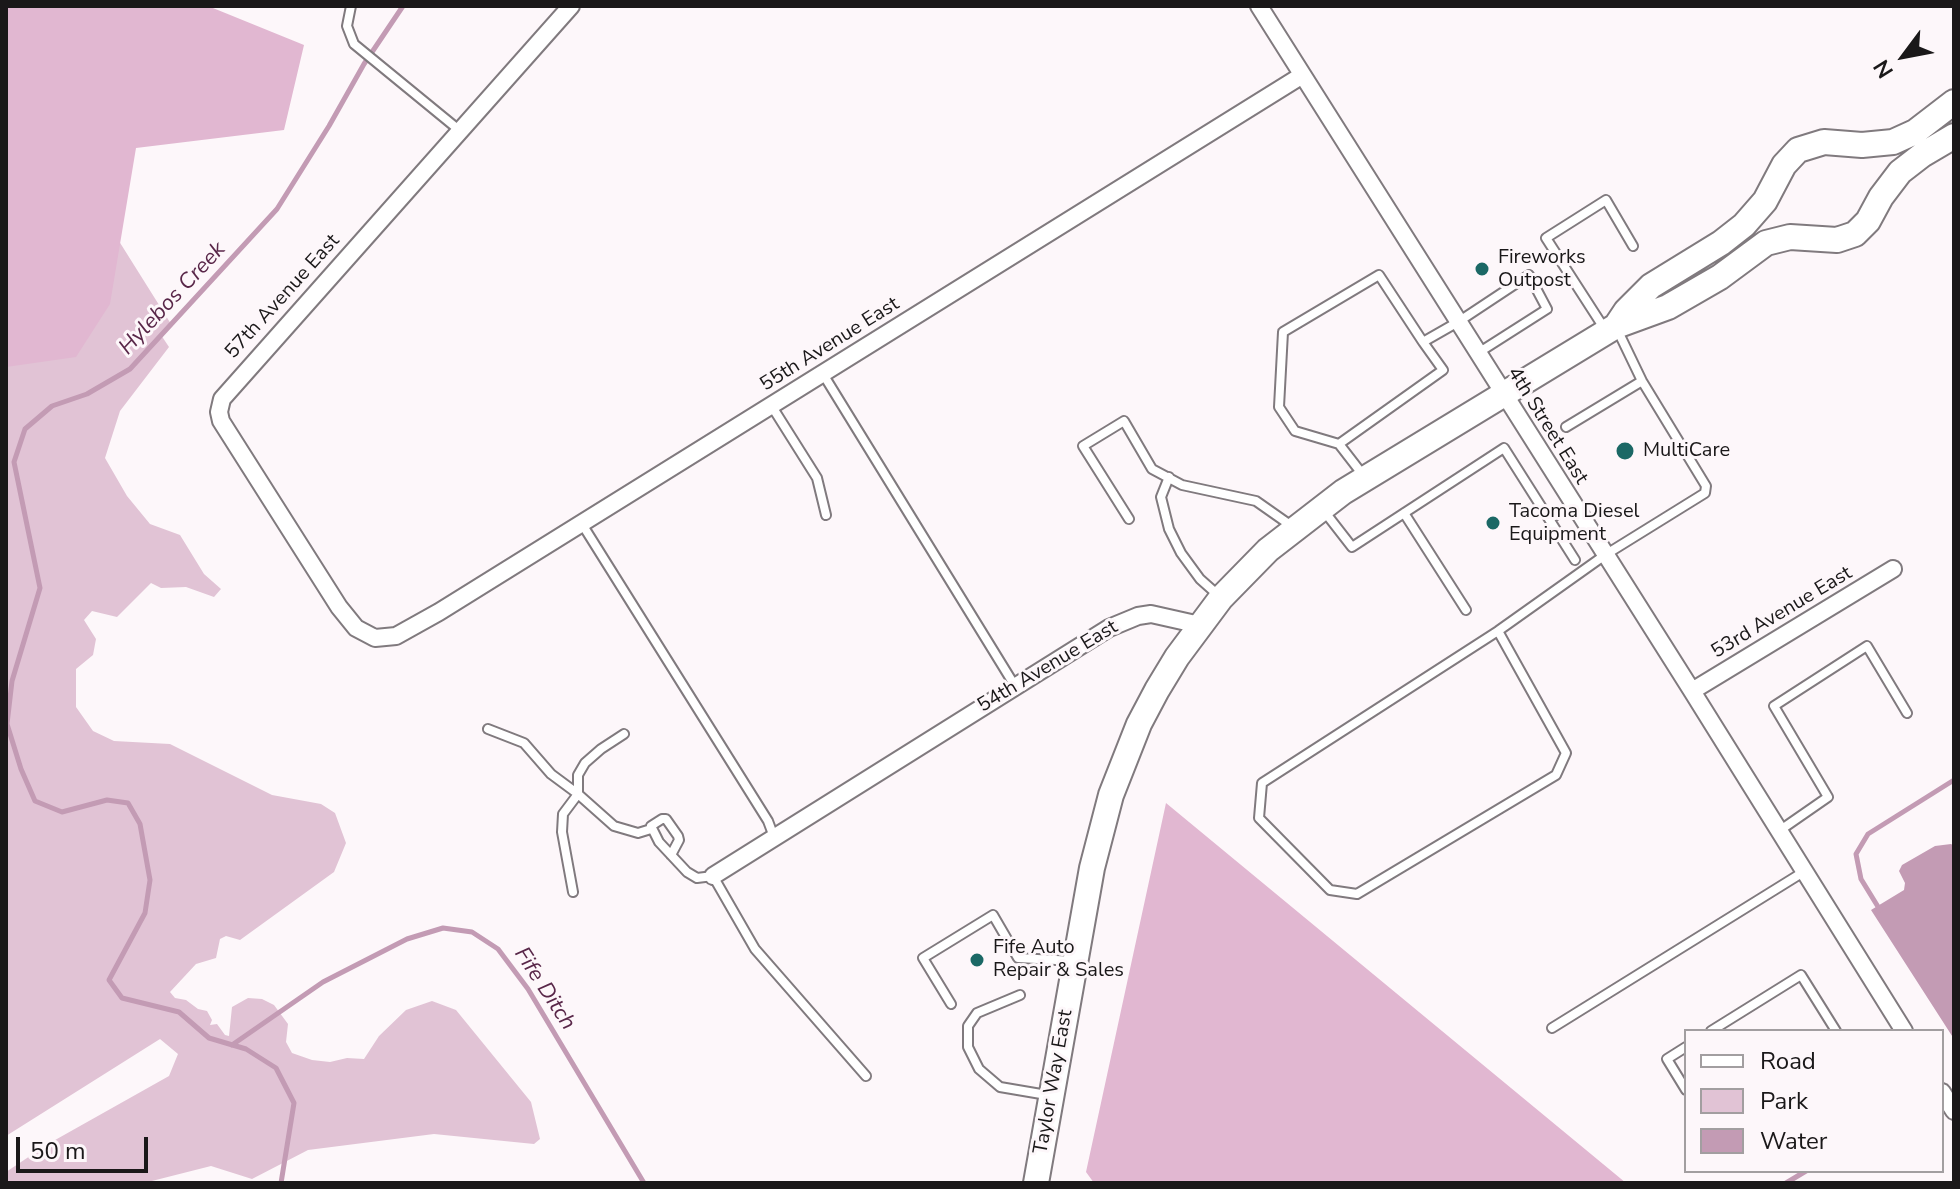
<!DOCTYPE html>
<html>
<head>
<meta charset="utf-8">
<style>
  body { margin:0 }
  #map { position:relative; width:1960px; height:1189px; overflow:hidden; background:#fdf7fa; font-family:"Nunito Sans",sans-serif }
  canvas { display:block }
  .frame { position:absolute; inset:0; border:8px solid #1a1819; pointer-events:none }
  .legend { position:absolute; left:1684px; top:1029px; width:260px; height:144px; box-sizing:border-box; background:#fdf7fa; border:2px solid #a29ea0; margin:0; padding:10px 14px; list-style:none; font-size:24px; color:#1a1819 }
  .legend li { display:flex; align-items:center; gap:16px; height:40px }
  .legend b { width:40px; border:2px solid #a29ea0 }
  .north { position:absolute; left:1864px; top:16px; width:80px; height:80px; -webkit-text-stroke:6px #fdf7fa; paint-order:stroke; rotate:238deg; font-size:22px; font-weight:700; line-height:32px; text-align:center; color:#1a1819 }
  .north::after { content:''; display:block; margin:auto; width:28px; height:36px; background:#1a1819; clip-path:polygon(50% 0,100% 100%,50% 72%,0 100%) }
  .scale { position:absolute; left:16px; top:1137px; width:132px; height:36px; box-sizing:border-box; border:4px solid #1a1819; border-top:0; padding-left:10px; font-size:24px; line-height:28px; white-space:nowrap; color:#1a1819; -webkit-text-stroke:6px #fdf7fa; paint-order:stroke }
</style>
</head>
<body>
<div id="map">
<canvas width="1960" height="1189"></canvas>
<div class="frame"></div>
<ul class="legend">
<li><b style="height:10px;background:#fff"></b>Road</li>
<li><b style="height:22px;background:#e1c3d5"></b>Park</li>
<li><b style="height:22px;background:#c39bb4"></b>Water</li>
</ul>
<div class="north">N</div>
<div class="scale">50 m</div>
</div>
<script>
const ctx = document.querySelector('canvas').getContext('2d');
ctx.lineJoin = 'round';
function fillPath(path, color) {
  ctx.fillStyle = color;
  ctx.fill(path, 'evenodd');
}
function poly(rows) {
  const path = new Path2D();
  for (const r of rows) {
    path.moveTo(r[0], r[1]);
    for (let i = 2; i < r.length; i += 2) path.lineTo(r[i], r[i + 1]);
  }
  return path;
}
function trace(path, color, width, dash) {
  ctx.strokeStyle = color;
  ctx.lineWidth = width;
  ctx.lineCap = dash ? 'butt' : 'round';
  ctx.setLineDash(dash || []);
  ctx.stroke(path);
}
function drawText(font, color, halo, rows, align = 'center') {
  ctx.font = font + ' "Nunito Sans",sans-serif';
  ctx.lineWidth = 6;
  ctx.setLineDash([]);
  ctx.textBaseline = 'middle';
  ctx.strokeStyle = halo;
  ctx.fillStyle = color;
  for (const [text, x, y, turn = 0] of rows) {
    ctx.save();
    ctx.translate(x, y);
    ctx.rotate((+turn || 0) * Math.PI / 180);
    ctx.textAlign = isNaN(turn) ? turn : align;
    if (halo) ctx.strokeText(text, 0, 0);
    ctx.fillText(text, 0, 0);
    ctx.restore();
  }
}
fillPath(poly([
  [6,61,171,324,161,335,169,347,120,411,105,458,127,496,150,524,180,535,204,574,221,589,214,597,186,587,161,588,151,583,117,617,92,611,84,620,96,639,93,655,76,669,76,707,93,731,114,741,170,744,272,795,321,804,335,813,346,843,334,872,240,940,226,936,220,939,216,958,196,964,170,992,175,998,186,1000,198,1009,207,1011,212,1020,210,1025,217,1024,225,1035,229,1036,232,1007,248,998,262,999,274,1005,288,1024,286,1042,292,1053,312,1060,330,1062,347,1058,364,1059,379,1036,406,1010,432,1001,456,1010,531,1102,540,1139,534,1144,434,1134,308,1150,252,1179,211,1166,144,1183,6,1183,6,1172,48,1144,169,1076,178,1054,160,1039,6,1136]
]), '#e1c3d5');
fillPath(poly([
  [6,6,208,6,304,45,284,130,136,148,110,304,76,357,6,367],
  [1166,803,1626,1183,1094,1183,1086,1172]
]), '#e1b7d1');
fillPath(poly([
  [1951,844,1954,846,1954,1039,1871,910,1904,890,1905,883,1899,871,1902,865,1935,846]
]), '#c39bb4');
trace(poly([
  [1880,910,1861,879,1856,854,1868,834,1954,780],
  [232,1045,323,982,407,939,443,928,472,932,498,949,528,989,644,1183],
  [281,1183,294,1103,276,1068,246,1049,209,1038,179,1012,122,998,109,980,145,913,150,880,140,824,128,803,107,800,62,812,35,801,21,769,7,724,12,681,40,588,14,462,25,429,52,406,87,394,130,369,277,209,329,126,364,64,403,6],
  [1786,1183,1806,1171]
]), '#c39bb4', 5);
const lane = poly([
  [351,6,347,26,354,44,459,130],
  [1604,328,1546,238,1606,200,1633,246],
  [823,374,1015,686],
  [771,405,817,478,826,515],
  [1566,427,1642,381],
  [1339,444,1443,370,1423,342],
  [1363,475,1339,444,1295,431,1279,407,1283,332,1379,275,1423,342,1458,322,1529,275,1547,309,1478,353],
  [1169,477,1161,497,1169,529,1181,553,1200,579,1218,595],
  [1324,511,1352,547,1504,448,1575,560],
  [1404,513,1466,610],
  [1129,519,1083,446,1124,421,1152,469,1182,485,1256,501,1293,527],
  [1549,519,1573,505],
  [582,524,768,821,774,837],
  [1498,631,1566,753,1556,775,1357,894,1330,890,1259,818,1262,783,1498,631,1605,555,1705,493,1706,486,1642,381,1616,327],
  [488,729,524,743,551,774,578,794,563,814,562,832,573,892],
  [624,734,601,749,585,763,578,775,578,794,614,826,638,833,651,829],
  [1779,831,1828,797,1774,706,1867,646,1907,713],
  [671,855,679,840,678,836,666,819,662,819,651,826,659,842,687,872,697,878,713,876,755,949,866,1076],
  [1020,995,977,1013,968,1026,968,1047,979,1069,1000,1087,1047,1095],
  [951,1004,923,958,993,915,1018,958,1075,961],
  [1552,1028,1805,871],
  [1711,1031,1801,975,1836,1031],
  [1686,1047,1667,1059,1686,1090]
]);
const street = poly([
  [571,6,222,399,219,412,221,421,339,607,356,628,375,638,396,636,439,612,1301,76],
  [1259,6,1692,691,1904,1031],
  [1692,691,1893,569],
  [713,876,1109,628,1138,616,1151,614,1200,625],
  [1942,1092,1954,1111]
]);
const secondary = poly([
  [1616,326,1626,311,1651,286,1721,243,1744,225,1765,201,1784,165,1798,150,1824,142,1862,145,1893,142,1915,132,1954,102],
  [1036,1183,1092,868,1111,795,1139,724,1157,690,1177,657,1221,598,1268,550,1343,492,1616,326,1668,307,1720,277,1766,243,1790,237,1837,240,1855,234,1868,221,1881,197,1900,172,1922,155,1954,136]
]);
trace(lane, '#807a7e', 12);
trace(street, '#807a7e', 20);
trace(secondary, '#807a7e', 28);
trace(lane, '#fff', 8);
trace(street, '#fff', 16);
trace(secondary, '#fff', 24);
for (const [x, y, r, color] of [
  [1482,269,8,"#1b6865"],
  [1625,451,10,"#1b6865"],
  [1493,523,8,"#1b6865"],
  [977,960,8,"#1b6865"]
]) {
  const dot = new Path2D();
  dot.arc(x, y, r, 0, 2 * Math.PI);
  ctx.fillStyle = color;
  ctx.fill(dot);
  trace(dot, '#fdf7fa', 3);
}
drawText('20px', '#1a1819', '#fdf7fa', [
  ["Fireworks",1498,258],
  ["Outpost",1498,281],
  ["MultiCare",1643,451],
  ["Tacoma Diesel",1509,512],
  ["Equipment",1509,535],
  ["Fife Auto",993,948],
  ["Repair & Sales",993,971]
], 'left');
drawText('20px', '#1a1819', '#fdf7fa', [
  ["57th Avenue East",283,297,-48],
  ["55th Avenue East",830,345,-32],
  ["4th Street East",1547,426,58],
  ["53rd Avenue East",1782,613,-31],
  ["54th Avenue East",1048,667,-31],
  ["Taylor Way East",1054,1082,-80]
]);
drawText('italic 22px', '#592749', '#fdf7fa', [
  ["Hylebos Creek",173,299,-47],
  ["Fife Ditch",544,989,57]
]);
</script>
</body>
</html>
